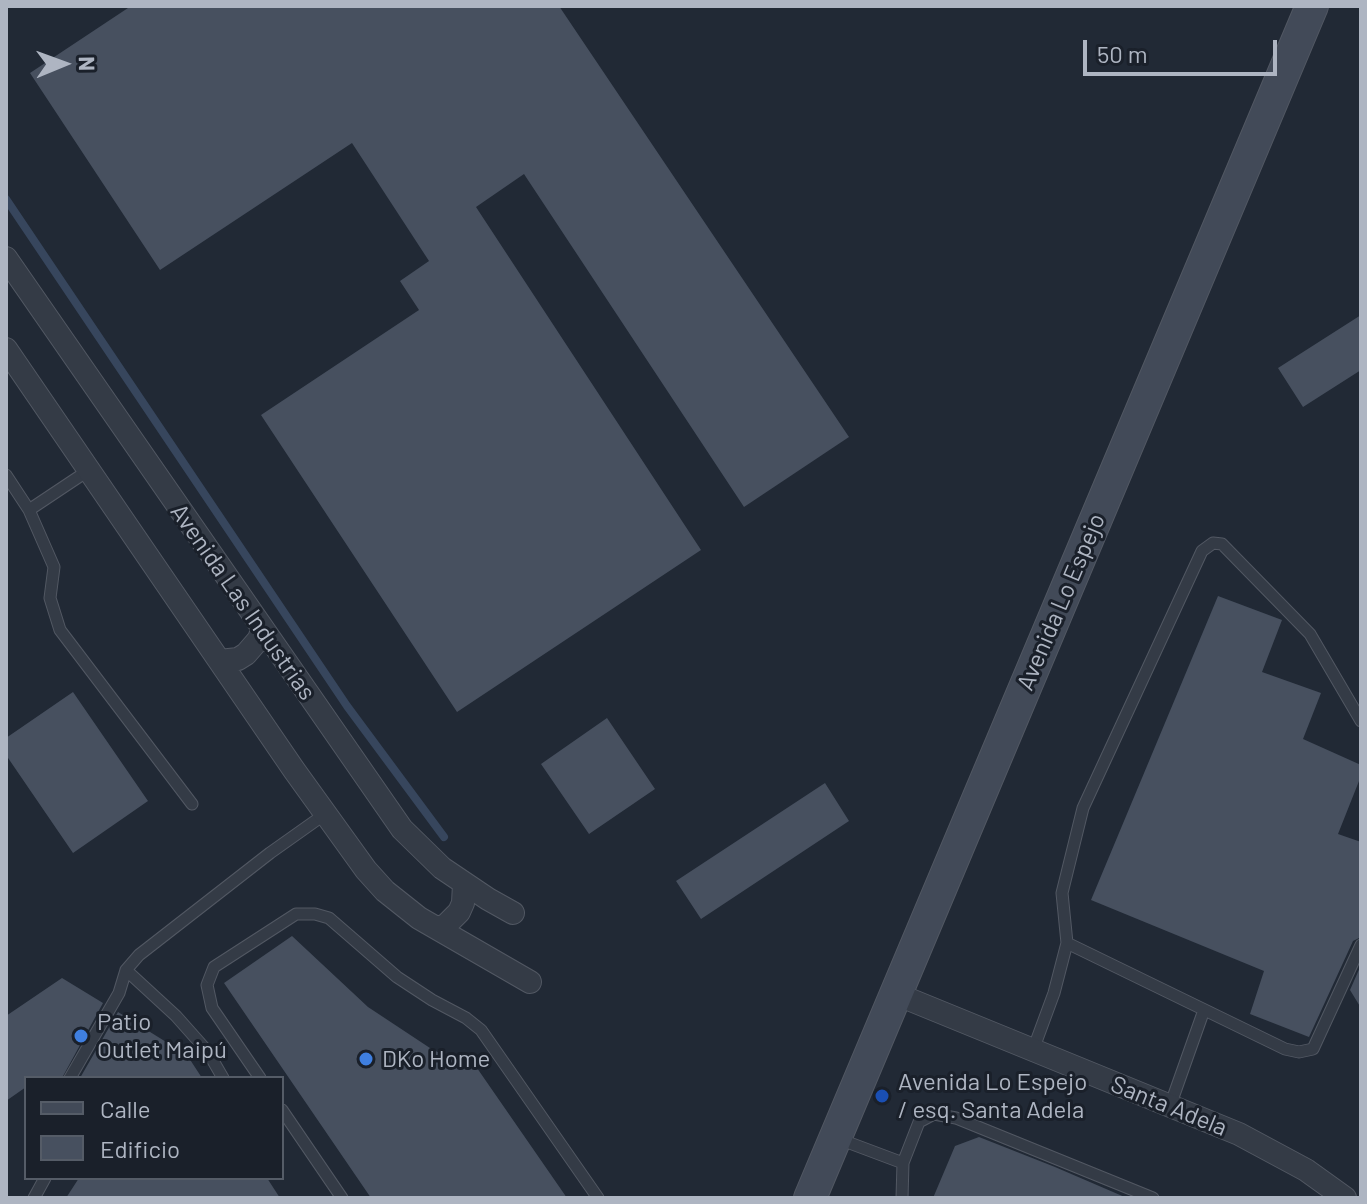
<!DOCTYPE html>
<html>
<head>
<meta charset="utf-8">
<style>
  body { margin:0 }
  #map { position:relative; width:1367px; height:1204px; overflow:hidden; background:#212935; font-family:Barlow,sans-serif }
  canvas { display:block }
  .frame { position:absolute; inset:0; border:8px solid #aeb5c2; pointer-events:none }
  .legend { position:absolute; left:24px; top:1076px; width:260px; height:104px; box-sizing:border-box; background:#1a202a; border:2px solid #555c67; margin:0; padding:10px 14px; list-style:none; font-size:24px; color:#aeb5c2 }
  .legend li { display:flex; align-items:center; gap:16px; height:40px }
  .legend b { width:40px; border:2px solid #555c67 }
  .north { position:absolute; left:24px; top:24px; width:80px; height:80px; -webkit-text-stroke:6px #1a202a; paint-order:stroke; rotate:89deg; font-size:22px; font-weight:700; line-height:32px; text-align:center; color:#aeb5c2 }
  .north::after { content:''; display:block; margin:auto; width:28px; height:36px; background:#aeb5c2; clip-path:polygon(50% 0,100% 100%,50% 72%,0 100%) }
  .scale { position:absolute; left:1083px; top:40px; width:194px; height:36px; box-sizing:border-box; border:4px solid #aeb5c2; border-top:0; padding-left:10px; font-size:24px; line-height:28px; white-space:nowrap; color:#aeb5c2; -webkit-text-stroke:6px #1a202a; paint-order:stroke }
</style>
</head>
<body>
<div id="map">
<canvas width="1367" height="1204"></canvas>
<div class="frame"></div>
<ul class="legend">
<li><b style="height:10px;background:#424a58"></b>Calle</li>
<li><b style="height:22px;background:#47505f"></b>Edificio</li>
</ul>
<div class="north">N</div>
<div class="scale">50 m</div>
</div>
<script>
const ctx = document.querySelector('canvas').getContext('2d');
ctx.lineJoin = 'round';
function poly(rows) {
  const path = new Path2D();
  for (const r of rows) {
    path.moveTo(r[0], r[1]);
    for (let i = 2; i < r.length; i += 2) path.lineTo(r[i], r[i + 1]);
  }
  return path;
}
function trace(path, color, width, dash) {
  ctx.strokeStyle = color;
  ctx.lineWidth = width;
  ctx.lineCap = dash ? 'butt' : 'round';
  ctx.setLineDash(dash || []);
  ctx.stroke(path);
}
function fillPath(path, color) {
  ctx.fillStyle = color;
  ctx.fill(path, 'evenodd');
}
function drawText(font, color, halo, rows, align = 'center') {
  ctx.font = font + ' Barlow,sans-serif';
  ctx.lineWidth = 6;
  ctx.setLineDash([]);
  ctx.textBaseline = 'middle';
  ctx.strokeStyle = halo;
  ctx.fillStyle = color;
  for (const [text, x, y, turn = 0] of rows) {
    ctx.save();
    ctx.translate(x, y);
    ctx.rotate((+turn || 0) * Math.PI / 180);
    ctx.textAlign = isNaN(turn) ? turn : align;
    if (halo) ctx.strokeText(text, 0, 0);
    ctx.fillText(text, 0, 0);
    ctx.restore();
  }
}
trace(poly([
  [6,199,347,706,444,837]
]), '#37465d', 8);
fillPath(poly([
  [131,6,559,6,849,437,744,507,524,174,476,207,701,550,457,712,261,415,419,310,400,281,429,261,352,143,160,270,30,73],
  [1361,315,1361,370,1303,407,1278,368],
  [1218,596,1282,620,1262,672,1321,693,1303,739,1361,765,1361,776,1338,834,1361,842,1361,937,1353,941,1309,1037,1250,1014,1264,971,1091,900],
  [73,692,148,801,73,853,6,755,6,738],
  [607,718,655,789,589,834,541,764],
  [825,783,849,821,701,919,676,881],
  [292,936,368,1007,433,1050,477,1068,567,1198,371,1198,224,983],
  [1361,965,1361,1008,1350,990],
  [62,978,103,1003,62,1078,26,1078,26,1087,6,1101,6,1016],
  [118,1012,187,1055,202,1078,80,1078],
  [979,1137,1055,1167,1127,1198,933,1198,955,1146],
  [79,1178,267,1178,280,1198,66,1198]
]), '#47505f');
const service = poly([
  [6,475,29,510,54,567,50,598,60,630,192,804],
  [29,510,89,470],
  [1067,943,1285,1049,1299,1052,1313,1049,1361,945],
  [126,970,176,1016,208,1052,223,1078],
  [1033,1050,1054,993,1067,943,1062,893,1083,808,1202,551,1213,543,1222,544,1310,634,1361,721],
  [70,1078,119,993,126,970,139,955,270,853,325,814],
  [260,1078,212,1008,207,985,214,967,296,914,315,914,329,918,397,977,432,1000,466,1018,481,1030,598,1198],
  [1170,1106,1204,1010],
  [282,1110,342,1198],
  [839,1139,903,1163,919,1122,934,1114,956,1118,1153,1198],
  [34,1198,45,1178],
  [902,1198,903,1163]
]);
const minor = poly([
  [6,258,402,829,442,868,488,899,513,913],
  [6,349,294,770,366,870,385,891,419,918,530,982],
  [220,661,238,659,246,654,259,639,262,630],
  [438,928,446,925,459,912,463,903,464,884],
  [896,994,1239,1134,1306,1170,1345,1198]
]);
const secondary = poly([
  [810,1198,1312,6]
]);
trace(service, '#525863', 13);
trace(minor, '#525863', 24);
trace(secondary, '#525863', 34);
trace(service, '#343b46', 11);
trace(minor, '#343b46', 22);
trace(secondary, '#424a58', 32);
for (const [x, y, r, color] of [
  [81,1036,8,"#3f7fe0"],
  [366,1059,8,"#3f7fe0"],
  [882,1096,8,"#1a4fb4"]
]) {
  const dot = new Path2D();
  dot.arc(x, y, r, 0, 2 * Math.PI);
  ctx.fillStyle = color;
  ctx.fill(dot);
  trace(dot, '#1a202a', 3);
}
drawText('24px', '#aeb5c2', '#1a202a', [
  ["Avenida Las Industrias",243,602,55],
  ["Avenida Lo Espejo",1061,602,-67],
  ["Santa Adela",1169,1106,22]
]);
drawText('24px', '#aeb5c2', '#1a202a', [
  ["Patio",97,1022],
  ["Outlet Maipú",97,1050],
  ["DKo Home",382,1059],
  ["Avenida Lo Espejo",898,1082],
  ["/ esq. Santa Adela",898,1110]
], 'left');
</script>
</body>
</html>
